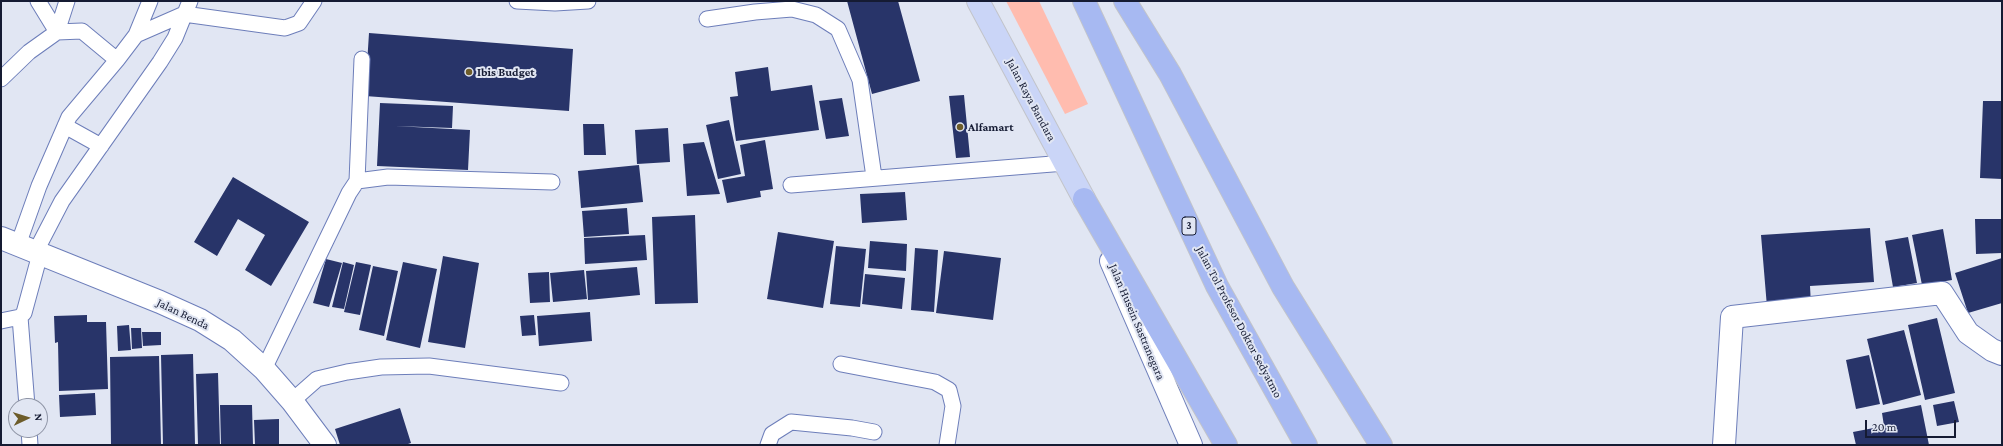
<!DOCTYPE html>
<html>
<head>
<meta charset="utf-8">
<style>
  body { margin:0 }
  #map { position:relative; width:2003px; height:446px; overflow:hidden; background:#e1e6f3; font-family:"Crimson Pro",serif }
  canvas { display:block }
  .frame { position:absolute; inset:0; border:2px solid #151b33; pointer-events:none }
  .north { position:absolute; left:8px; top:398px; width:40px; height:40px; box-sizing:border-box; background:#e1e6f3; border:1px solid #8f95a6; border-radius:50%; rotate:86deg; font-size:11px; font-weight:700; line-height:16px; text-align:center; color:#151b33 }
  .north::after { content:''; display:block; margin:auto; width:14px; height:18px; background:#6d5c2a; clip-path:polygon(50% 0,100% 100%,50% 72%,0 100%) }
  .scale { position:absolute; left:1865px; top:420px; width:91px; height:18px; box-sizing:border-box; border:2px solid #151b33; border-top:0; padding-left:5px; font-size:12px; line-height:14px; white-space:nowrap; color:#151b33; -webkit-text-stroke:3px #e1e6f3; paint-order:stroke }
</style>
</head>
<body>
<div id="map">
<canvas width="2003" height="446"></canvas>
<div class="frame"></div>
<div class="north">N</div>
<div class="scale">20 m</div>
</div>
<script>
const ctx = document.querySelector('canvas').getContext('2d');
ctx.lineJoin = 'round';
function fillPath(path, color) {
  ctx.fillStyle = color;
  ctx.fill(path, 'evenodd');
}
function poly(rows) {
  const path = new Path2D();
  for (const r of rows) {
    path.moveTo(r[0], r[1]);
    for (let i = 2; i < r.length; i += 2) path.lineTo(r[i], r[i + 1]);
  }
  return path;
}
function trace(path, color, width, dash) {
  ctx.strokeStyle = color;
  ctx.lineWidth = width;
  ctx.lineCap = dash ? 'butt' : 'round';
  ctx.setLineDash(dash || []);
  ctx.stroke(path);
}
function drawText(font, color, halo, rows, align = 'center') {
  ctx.font = font + ' "Crimson Pro",serif';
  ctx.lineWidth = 4;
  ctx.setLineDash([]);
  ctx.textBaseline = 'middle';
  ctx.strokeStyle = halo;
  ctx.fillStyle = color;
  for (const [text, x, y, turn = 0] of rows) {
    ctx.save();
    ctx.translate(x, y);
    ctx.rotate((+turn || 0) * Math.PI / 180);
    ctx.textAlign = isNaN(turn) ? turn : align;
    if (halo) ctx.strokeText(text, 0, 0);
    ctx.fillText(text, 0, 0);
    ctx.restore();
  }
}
fillPath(poly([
  [1006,1,1039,1,1088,104,1065,114]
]), '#ffbcaf');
fillPath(poly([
  [847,1,898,1,920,81,872,94],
  [369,33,573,49,569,111,365,96],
  [768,67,771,91,812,85,819,130,736,141,730,97,738,96,735,72],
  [964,95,970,157,956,158,949,96],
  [842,98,849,136,826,139,819,101],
  [1983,101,2002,101,2002,179,1980,178],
  [380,103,453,106,452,128,395,126,470,130,468,170,377,166],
  [729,120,741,174,718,179,706,125],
  [583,124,604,124,606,155,584,155],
  [668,128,670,162,637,164,635,130],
  [765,140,773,189,760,191,761,197,727,203,722,180,745,176,740,145],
  [704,142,720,194,687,196,683,144],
  [639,165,643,202,581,208,578,171],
  [233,177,309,222,271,286,245,270,265,235,238,219,217,256,194,242],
  [905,192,907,220,862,223,860,194],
  [627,208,629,234,584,237,582,211],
  [695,215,698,303,655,304,652,217],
  [1975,219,2002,219,2002,253,1976,254],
  [1870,228,1874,282,1810,286,1811,305,1767,307,1761,235],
  [1943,229,1952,280,1922,285,1912,235],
  [778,232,834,241,823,308,767,299],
  [645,235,647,260,585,264,584,238],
  [1908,237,1917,283,1893,287,1885,241],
  [870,241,907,244,906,271,868,268],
  [836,246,866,249,860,307,830,304],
  [915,248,938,250,934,312,911,310],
  [944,251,1001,258,993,320,936,313],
  [443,256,479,263,465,348,428,342],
  [2002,258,2002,303,1968,313,1955,273],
  [326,259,342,263,329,307,313,303],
  [343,262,354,265,344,309,332,307],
  [356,262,371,265,360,315,344,312],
  [403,262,437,269,420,348,386,340],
  [373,266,398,271,384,336,359,330],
  [637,267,640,295,588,300,586,271],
  [584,270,587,299,553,302,550,273],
  [549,272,550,302,530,303,528,273],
  [865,274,905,278,902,309,862,304],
  [590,312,592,341,539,346,537,316],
  [87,315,87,322,106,322,108,389,59,391,58,342,55,343,54,316],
  [534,315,536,335,522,336,520,316],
  [1937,318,1955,393,1925,400,1908,325],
  [129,325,131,350,118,351,117,326],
  [131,328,141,328,142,348,132,349],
  [1904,330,1921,395,1883,405,1867,339],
  [142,332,161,332,161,345,143,346],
  [193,354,195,445,163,445,161,355],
  [1869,355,1880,404,1856,409,1846,360],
  [159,356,161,445,111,445,110,357],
  [218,373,220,445,198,445,196,374],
  [95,393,96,415,60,417,59,395],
  [1954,401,1959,422,1937,426,1933,405],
  [220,405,252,405,253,445,221,445],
  [1921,405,1929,445,1856,445,1853,432,1884,426,1882,413],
  [400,408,411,443,405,445,340,445,335,429],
  [279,419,279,445,255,445,254,420]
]), '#283469');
const service = poly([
  [38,1,57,32],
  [517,1,555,3,588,1],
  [707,19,755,12,792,9,816,15,838,29,860,80,874,177],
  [57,32,67,1],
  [136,35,184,14,285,28,299,23,314,1],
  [1,79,29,52,57,32,82,31,117,60],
  [65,126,101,146],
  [357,181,362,59],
  [791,185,1065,163],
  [18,245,39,186,69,117,117,60,136,35,150,1],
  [35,253,62,201,160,62,175,38,190,1],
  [20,317,27,406],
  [1,321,20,317,24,313,40,254],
  [841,364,935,382,949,390,953,406,947,445],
  [264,369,349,193,357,181,388,177,552,182],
  [292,401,317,379,347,372,381,367,429,366,561,383],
  [29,430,30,445],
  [768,445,772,434,791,422,852,428,874,432]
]);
const minor = poly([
  [1,238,160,302,200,320,232,340,264,369,292,401,325,445],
  [1724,445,1732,317,1942,293,1968,333,1992,350,2002,354]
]);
const secondary = poly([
  [1111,261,1191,445]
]);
const primary = poly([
  [978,1,1084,199]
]);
const motorway = poly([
  [1084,1,1217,286,1306,445],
  [1125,1,1170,74,1283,287,1381,445],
  [1084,199,1226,445]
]);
trace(service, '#6d7eba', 17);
trace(minor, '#6d7eba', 24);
trace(secondary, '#6d7eba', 24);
trace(primary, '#c2c4ca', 24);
trace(motorway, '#c2c4ca', 24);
trace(service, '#fff', 15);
trace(minor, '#fff', 22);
trace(secondary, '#fff', 22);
trace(primary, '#cad5f7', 22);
trace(motorway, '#a7b9f2', 22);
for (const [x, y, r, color] of [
  [469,72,4,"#6d5c2a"],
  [960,127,4,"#6d5c2a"]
]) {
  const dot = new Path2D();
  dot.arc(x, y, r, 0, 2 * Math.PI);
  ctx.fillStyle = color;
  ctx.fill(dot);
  trace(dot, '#e1e6f3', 1.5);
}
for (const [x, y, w] of [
  [1189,226,14]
]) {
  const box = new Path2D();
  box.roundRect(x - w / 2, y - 9, w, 18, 3);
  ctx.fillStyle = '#e1e6f3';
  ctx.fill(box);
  trace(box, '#151b33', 1);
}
drawText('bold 11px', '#151b33', null, [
  ["3",1189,226]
]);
drawText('bold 12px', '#151b33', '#e1e6f3', [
  ["Ibis Budget",477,72],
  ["Alfamart",968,127]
], 'left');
drawText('12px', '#151b33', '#e1e6f3', [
  ["Jalan Raya Bandara",1031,100,62],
  ["Jalan Benda",183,314,26],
  ["Jalan Husein Sastranegara",1137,322,67],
  ["Jalan Tol Profesor Doktor Sedyatmo",1239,322,62]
]);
</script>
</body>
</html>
